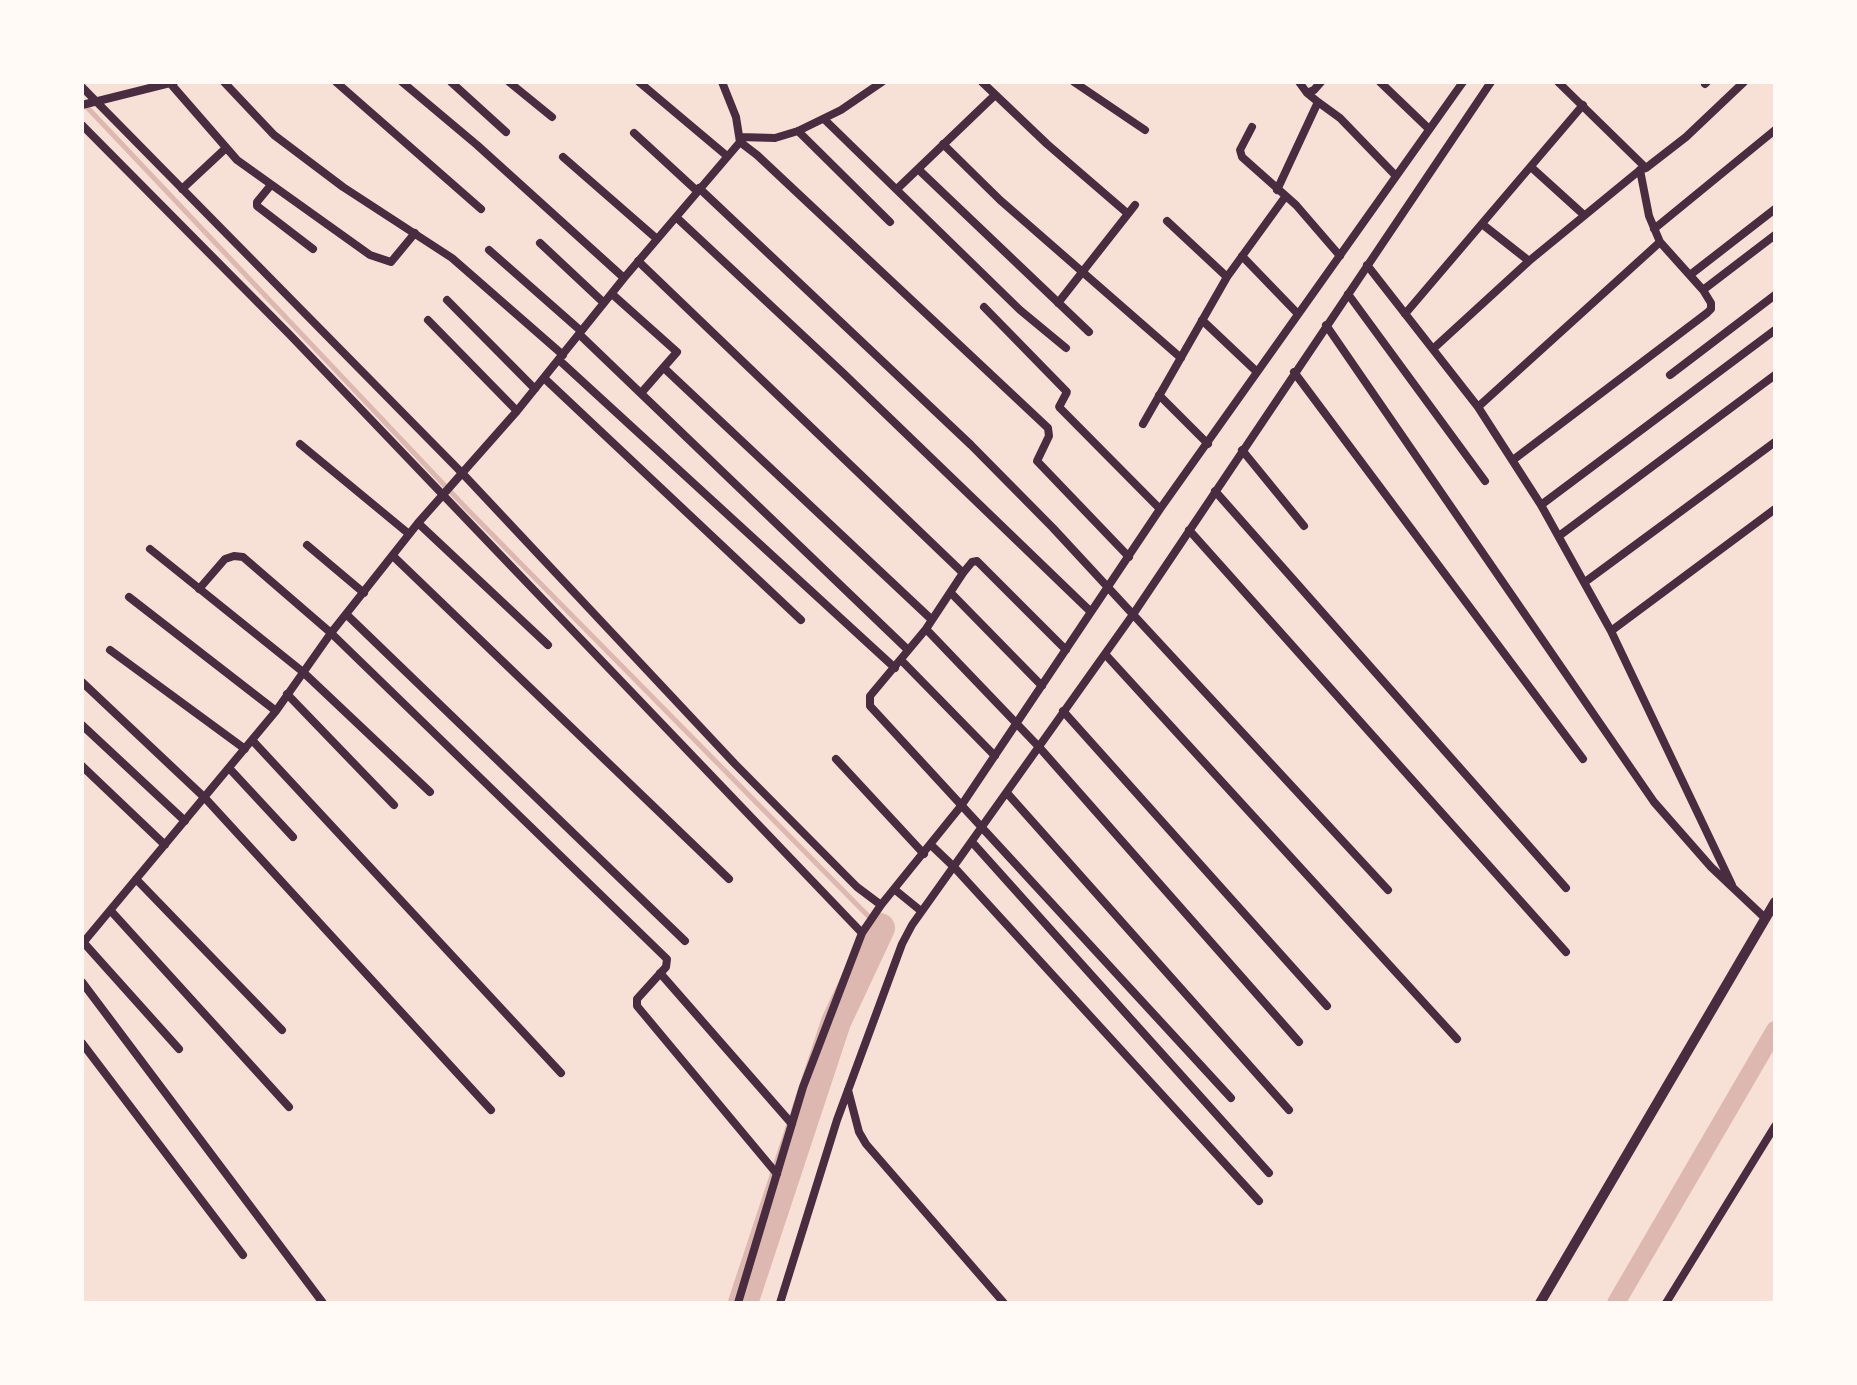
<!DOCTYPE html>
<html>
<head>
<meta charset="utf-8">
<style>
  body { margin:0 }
  #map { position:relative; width:1857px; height:1385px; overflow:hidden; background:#f7e1d7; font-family:Roboto,sans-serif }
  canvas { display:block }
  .frame { position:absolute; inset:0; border:84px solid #fffaf5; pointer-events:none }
</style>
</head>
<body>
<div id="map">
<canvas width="1857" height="1385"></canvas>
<div class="frame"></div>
</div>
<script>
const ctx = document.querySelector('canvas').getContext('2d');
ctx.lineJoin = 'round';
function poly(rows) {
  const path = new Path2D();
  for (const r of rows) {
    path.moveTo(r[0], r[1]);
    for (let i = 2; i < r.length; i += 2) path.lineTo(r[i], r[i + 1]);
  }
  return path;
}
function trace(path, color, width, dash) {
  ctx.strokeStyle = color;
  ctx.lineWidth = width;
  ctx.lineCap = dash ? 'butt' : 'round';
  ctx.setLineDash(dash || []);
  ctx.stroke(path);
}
trace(poly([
  [83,103,466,508,880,928]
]), '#dcb8b0', 5);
trace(poly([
  [1616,1303,1775,1030]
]), '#dcb8b0', 18);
trace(poly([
  [743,1303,836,1022,880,928]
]), '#dcb8b0', 30);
trace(poly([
  [224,82,274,135,343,187,452,258,563,355],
  [336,82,481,209],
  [402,82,477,145,624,278],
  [451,82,506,132],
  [509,82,552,117],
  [639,82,727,156],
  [982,82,1047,144,1127,213],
  [1074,82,1145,130],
  [1299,82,1307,93,1314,90,1321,82],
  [1380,82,1429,129],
  [1558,82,1646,168],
  [170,83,237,160,370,255,391,262,415,233],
  [1705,84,1707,82],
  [82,87,463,474,735,764,857,887,881,905],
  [1318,102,1340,118,1396,176],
  [82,105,174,82],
  [824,119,1020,310,1066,348],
  [82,125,290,335,862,933],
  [1252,127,1240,150,1242,157,1296,205,1340,256],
  [798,131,890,222],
  [634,133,697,191],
  [740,137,775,138,798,131,841,110,882,82],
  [740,142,757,155,1048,428,1049,436,1037,461,1129,557],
  [943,144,1000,200,1181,358],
  [563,157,657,239],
  [1531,167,1584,215],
  [918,169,1089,332],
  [1640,170,1649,216,1660,242,1703,290],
  [271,185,257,202,257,206,313,249],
  [699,188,971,445,1053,528,1388,890],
  [182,189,226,148],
  [897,189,995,95],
  [1277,190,1318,102,1307,93],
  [676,217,842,372,1091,612],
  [1167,221,1227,277],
  [1482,224,1529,261],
  [1654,229,1775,130],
  [540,243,604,303],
  [489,250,581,331],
  [1242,256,1298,314],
  [638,261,963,573,972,562,977,561,1066,650],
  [1367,265,1478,407,1541,505,1611,631,1732,885],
  [1690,275,1775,209],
  [612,294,677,352,642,392],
  [1348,294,1485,481],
  [447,300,535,389],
  [1058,303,1135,205],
  [984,307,1067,392,1059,407,1160,509],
  [1405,314,1583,105],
  [428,320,517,411],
  [1202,320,1257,372],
  [1326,325,1654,802,1711,867,1765,918],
  [579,334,908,650],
  [1434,348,1529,261,1640,170,1646,168,1686,137,1744,82],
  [559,360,895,668],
  [664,368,931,619],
  [1294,372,1583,759],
  [1670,375,1775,295],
  [544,378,801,620],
  [1159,395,1208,444],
  [1478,407,1660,242],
  [1143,424,1227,277,1285,197],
  [300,444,409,534],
  [1242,450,1304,526],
  [1513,460,1707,313,1711,309,1711,303,1703,290,1775,235],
  [1215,491,1566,888],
  [1541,505,1775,330],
  [418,523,548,645],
  [1189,530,1566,952],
  [1559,536,1775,375],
  [307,545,364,593],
  [150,549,303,672,430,792],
  [393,556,729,879],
  [963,573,926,629,870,696,870,706,1231,1098],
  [1585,582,1775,442],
  [199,589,225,559,234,556,243,557,331,633,667,959,666,967,637,999,637,1006,777,1174],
  [951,593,1042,686],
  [129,597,276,711],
  [346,614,685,941],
  [926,629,1039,747,1299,1042],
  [1611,631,1775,509],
  [110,650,245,749],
  [1105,654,1457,1039],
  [901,660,995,756],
  [82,682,205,798,491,1110],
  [287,694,394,805],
  [1063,711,1327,1006],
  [82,725,185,821],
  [252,740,561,1073],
  [836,759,924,854],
  [82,766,165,845],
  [229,768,293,837],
  [1007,793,1289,1110],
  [972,842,1269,1173],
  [931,845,954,867,1259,1201],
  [136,879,282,1030],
  [894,889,921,911],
  [111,911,289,1107],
  [84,943,179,1049],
  [82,944,276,711,331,633,418,523,517,411,624,278,740,142,736,117,722,82],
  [660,973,792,1124],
  [82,982,323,1303],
  [82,1043,243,1255],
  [848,1090,859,1132,866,1144,1004,1303],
  [738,1303,803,1087,862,933,881,905,961,806,1160,509,1463,82],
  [780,1303,837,1120,902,944,912,925,1134,613,1491,82],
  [1666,1303,1775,1126]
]), '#4a2c40', 8);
trace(poly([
  [1540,1303,1775,902]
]), '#4a2c40', 10);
</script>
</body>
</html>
